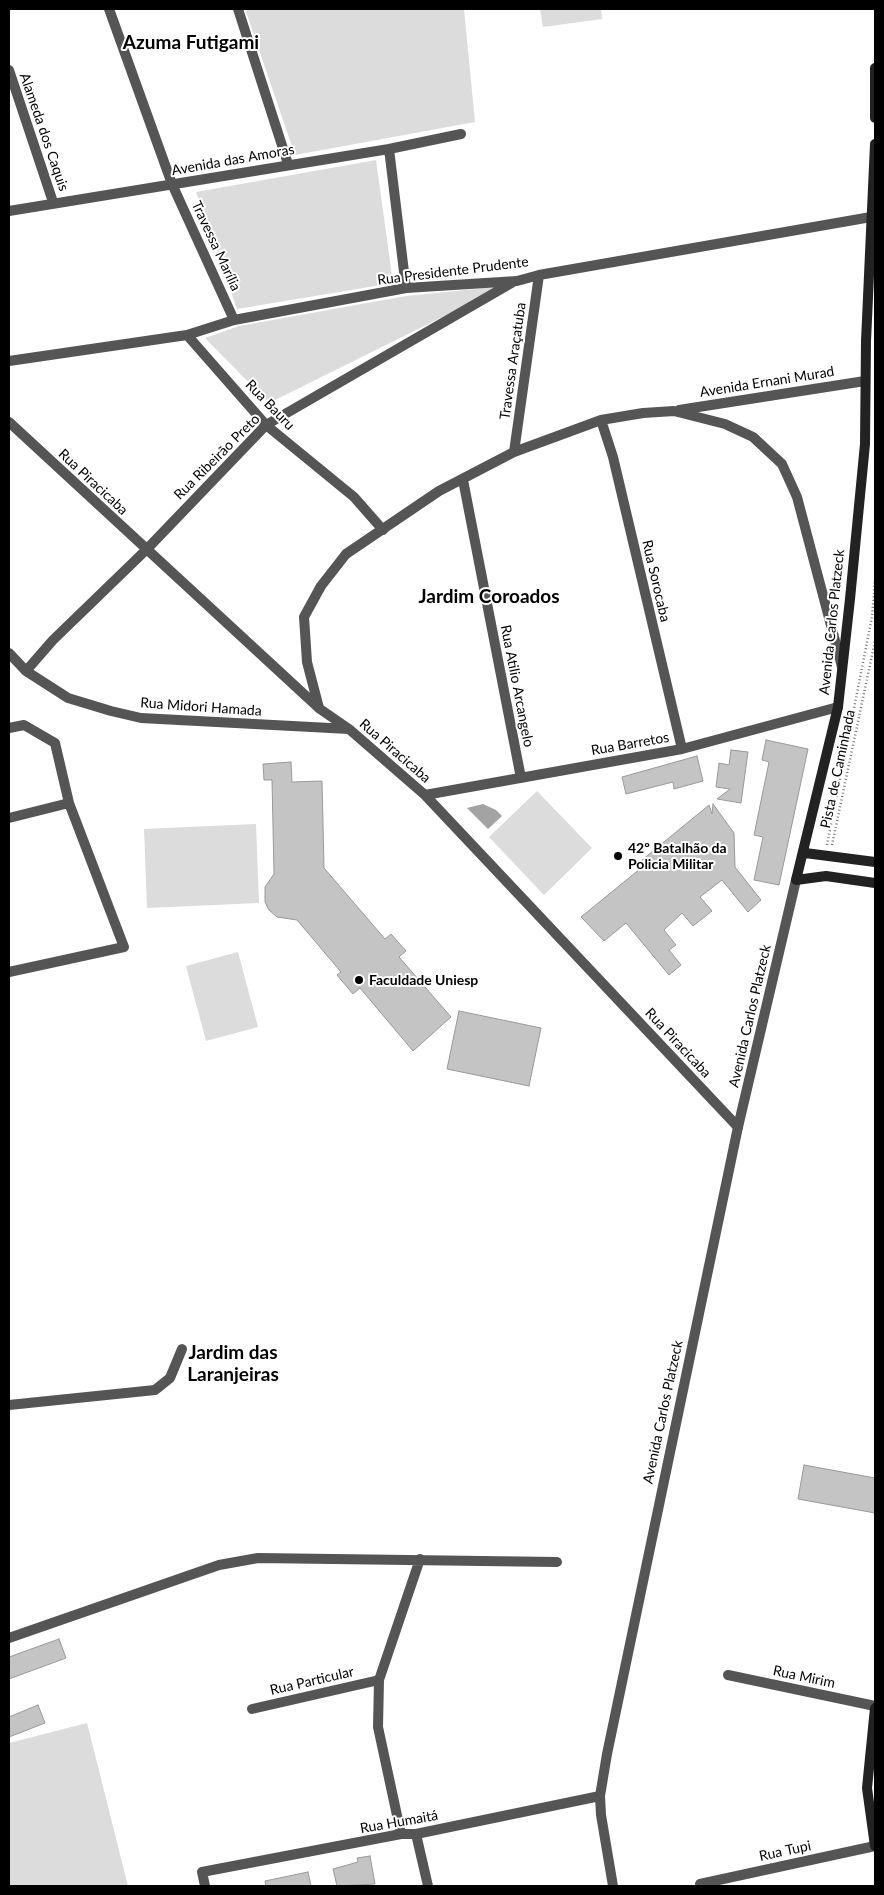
<!DOCTYPE html>
<html>
<head>
<meta charset="utf-8">
<style>
  body { margin:0 }
  #map { position:relative; width:884px; height:1895px; overflow:hidden; background:#fff; font-family:Lato,sans-serif }
  canvas { display:block }
  .frame { position:absolute; inset:0; border:10px solid #000; pointer-events:none }
</style>
</head>
<body>
<div id="map">
<canvas width="884" height="1895"></canvas>
<div class="frame"></div>
</div>
<script>
const ctx = document.querySelector('canvas').getContext('2d');
ctx.lineJoin = 'round';
function fillPath(path, color) {
  ctx.fillStyle = color;
  ctx.fill(path, 'evenodd');
}
function poly(rows) {
  const path = new Path2D();
  for (const r of rows) {
    path.moveTo(r[0], r[1]);
    for (let i = 2; i < r.length; i += 2) path.lineTo(r[i], r[i + 1]);
  }
  return path;
}
function trace(path, color, width, dash) {
  ctx.strokeStyle = color;
  ctx.lineWidth = width;
  ctx.lineCap = dash ? 'butt' : 'round';
  ctx.setLineDash(dash || []);
  ctx.stroke(path);
}
function drawText(font, color, halo, rows, align = 'center') {
  ctx.font = font + ' Lato,sans-serif';
  ctx.lineWidth = 4;
  ctx.setLineDash([]);
  ctx.textBaseline = 'middle';
  ctx.strokeStyle = halo;
  ctx.fillStyle = color;
  for (const [text, x, y, turn = 0] of rows) {
    ctx.save();
    ctx.translate(x, y);
    ctx.rotate((+turn || 0) * Math.PI / 180);
    ctx.textAlign = isNaN(turn) ? turn : align;
    if (halo) ctx.strokeText(text, 0, 0);
    ctx.fillText(text, 0, 0);
    ctx.restore();
  }
}
fillPath(poly([
  [245,9,464,9,475,122,295,155],
  [540,9,601,9,602,19,543,27],
  [376,160,393,283,237,309,196,192],
  [505,286,269,403,205,338,239,326,406,296],
  [537,791,592,848,544,895,489,837],
  [256,824,259,903,147,908,144,829],
  [238,952,258,1027,206,1041,186,966],
  [87,1723,128,1886,9,1886,9,1743]
]), '#dcdcdc');
fillPath(poly([
  [483,804,496,810,502,816,488,829,467,808]
]), '#a3a3a3');
const building = poly([
  [766,740,808,749,779,885,754,880,763,837,754,835,769,762,762,760,766,740],
  [731,750,748,752,741,803,717,799,730,789,716,787,719,763,729,765,731,750],
  [697,756,703,781,674,789,673,782,626,794,622,777,697,756],
  [291,762,292,782,322,781,324,868,385,939,391,934,406,951,399,957,451,1017,413,1051,360,988,353,994,337,975,341,972,297,920,277,917,269,910,265,902,265,887,274,874,272,780,264,780,263,764,291,762],
  [713,804,734,833,735,867,761,900,748,912,722,880,700,897,712,911,693,926,682,913,664,930,676,945,669,950,681,965,669,975,626,923,604,941,581,917,646,864,642,860,709,805,712,814,713,804],
  [459,1011,541,1028,529,1086,447,1069,459,1011],
  [804,1465,875,1478,875,1513,798,1499,804,1465],
  [59,1639,66,1658,9,1679,9,1657,59,1639],
  [38,1705,45,1723,9,1737,9,1717,38,1705],
  [370,1856,375,1884,337,1886,333,1869,358,1862,357,1858,370,1856],
  [308,1872,311,1886,266,1886,265,1881,308,1872]
]);
fillPath(building, '#c4c4c4');
trace(building, '#999', 1);
trace(poly([
  [827,845,872,617,875,581],
  [832,845,875,641]
]), '#777', 2.5, [1, 2.5]);
trace(poly([
  [109,9,172,184,234,320],
  [238,9,288,164],
  [9,70,53,202],
  [389,149,406,288],
  [9,211,389,149,461,134],
  [187,335,266,425,354,497,383,530],
  [9,361,187,335,234,320,406,288,517,281,539,275,871,217],
  [679,410,865,381],
  [601,420,613,457,682,749],
  [9,422,320,709,349,729,425,795,738,1127],
  [514,452,539,275],
  [463,480,521,778],
  [9,653,26,671,68,698,111,711,141,718,349,729],
  [26,671,53,640,146,550,266,425,515,281],
  [319,708,307,662,304,617,321,586,346,554,439,491,514,452,601,420,643,413,674,411,725,424,753,437,782,464,797,497,842,667],
  [9,728,24,725,55,743,69,803,9,818],
  [425,795,682,749,838,707],
  [9,972,124,947,69,803],
  [9,1405,155,1390,170,1378,182,1349],
  [9,1638,219,1565,258,1558,557,1562],
  [728,1675,875,1706],
  [379,1680,420,1559],
  [252,1709,379,1680,378,1727,401,1834],
  [416,1834,428,1886],
  [700,1884,875,1846],
  [205,1886,202,1872,401,1834,416,1834,600,1796]
]), '#555', 10);
trace(poly([
  [613,1886,601,1815,600,1796,607,1754,738,1127,796,880]
]), '#555', 10);
trace(poly([
  [875,68,875,118],
  [875,144,866,341,865,444,850,599,838,707,796,880,826,876,875,883],
  [805,853,875,862],
  [875,1708,867,1788,875,1846]
]), '#222', 10);
for (const [x, y, r, color] of [
  [618,856,5,"#000"],
  [359,980,5,"#000"]
]) {
  const dot = new Path2D();
  dot.arc(x, y, r, 0, 2 * Math.PI);
  ctx.fillStyle = color;
  ctx.fill(dot);
  trace(dot, '#fff', 2);
}
drawText('14px', '#000', '#fff', [
  ["Alameda dos Caquis",44,132,71],
  ["Avenida das Amoras",233,160,-10],
  ["Travessa Marília",216,246,65],
  ["Rua Presidente Prudente",453,271,-7],
  ["Travessa Araçatuba",513,361,-82],
  ["Avenida Ernani Murad",767,382,-9],
  ["Rua Bauru",270,405,46],
  ["Rua Ribeirão Preto",217,457,-45],
  ["Rua Piracicaba",93,482,43],
  ["Rua Sorocaba",656,581,77],
  ["Avenida Carlos Platzeck",832,622,-84],
  ["Rua Atilio Arcangelo",517,686,79],
  ["Rua Midori Hamada",201,707,4],
  ["Rua Barretos",630,744,-10],
  ["Rua Piracicaba",395,751,41],
  ["Pista de Caminhada",838,769,-78],
  ["Avenida Carlos Platzeck",750,1016,-77],
  ["Rua Piracicaba",678,1043,47],
  ["Avenida Carlos Platzeck",663,1412,-78],
  ["Rua Mirim",804,1677,12],
  ["Rua Particular",312,1681,-13],
  ["Rua Humaitá",399,1822,-10],
  ["Rua Tupi",785,1851,-12]
]);
drawText('bold 14px', '#000', '#fff', [
  ["42º Batalhão da",628,848],
  ["Policia Militar",628,864],
  ["Faculdade Uniesp",369,980]
], 'left');
drawText('bold 19px', '#000', '#fff', [
  ["Azuma Futigami",191,43],
  ["Jardim Coroados",489,597],
  ["Jardim das",233,1353],
  ["Laranjeiras",233,1375]
]);
</script>
</body>
</html>
